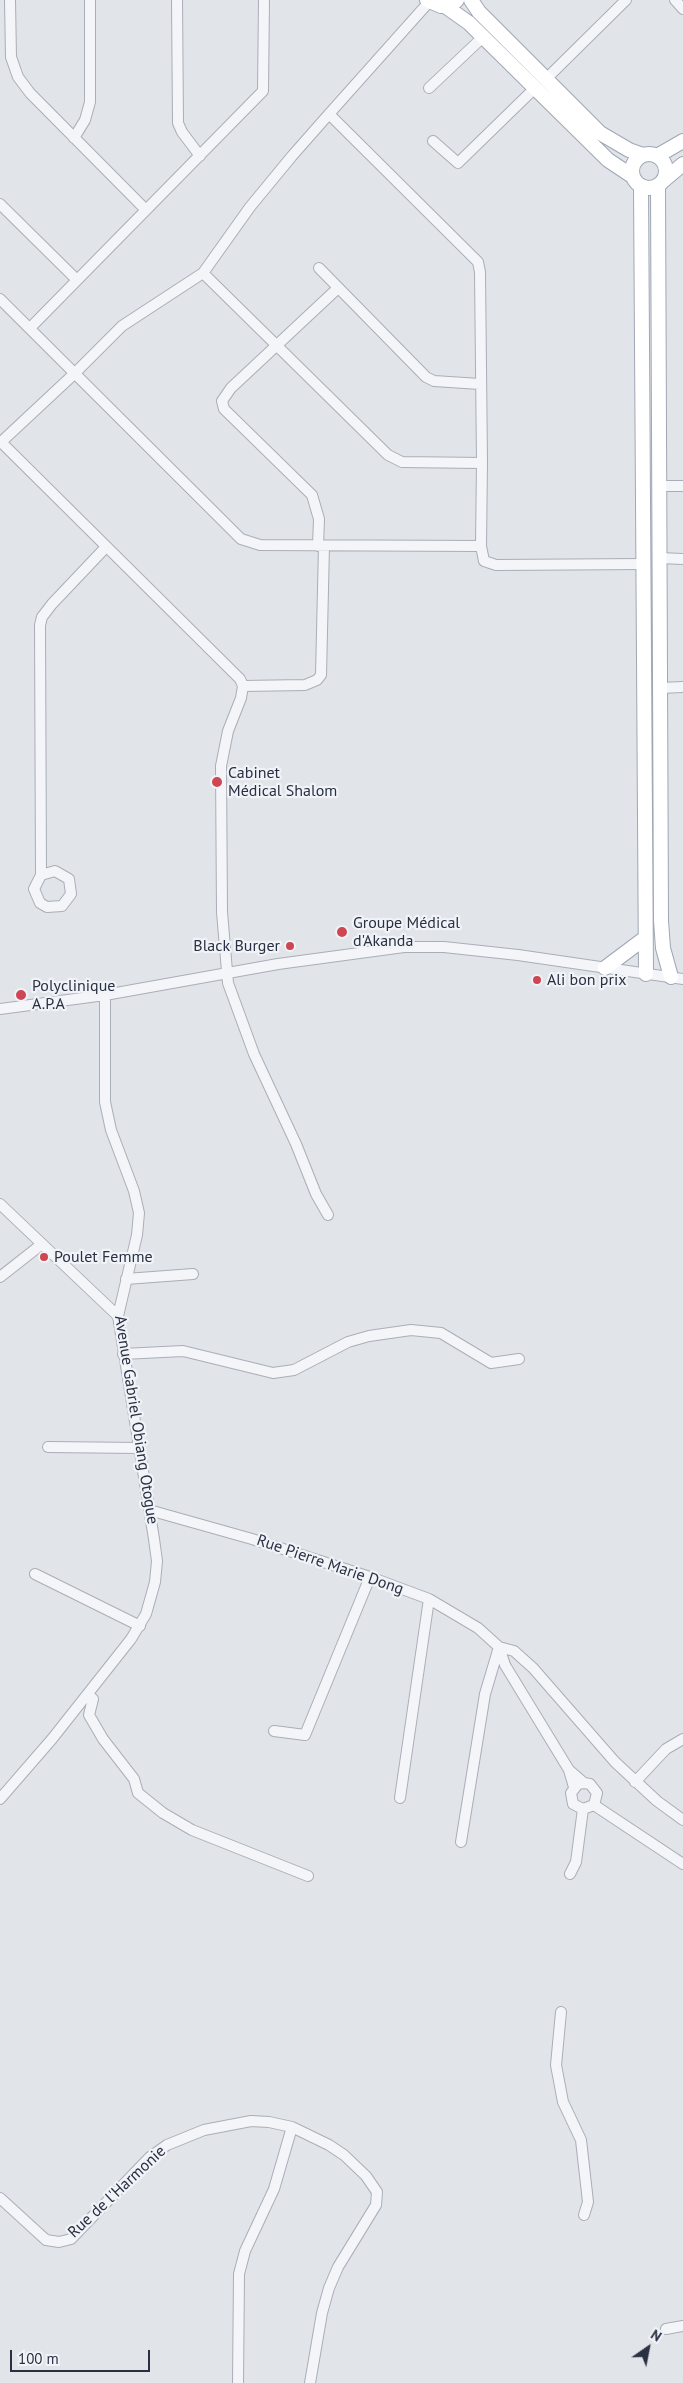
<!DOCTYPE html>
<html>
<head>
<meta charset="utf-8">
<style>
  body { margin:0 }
  #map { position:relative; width:683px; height:2383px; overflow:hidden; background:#e1e4e9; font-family:"PT Sans",sans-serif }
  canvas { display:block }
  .north { position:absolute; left:623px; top:2323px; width:50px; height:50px; -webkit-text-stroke:4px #f0f3f7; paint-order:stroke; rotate:33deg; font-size:14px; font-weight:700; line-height:20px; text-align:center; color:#293041 }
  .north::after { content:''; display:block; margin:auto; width:18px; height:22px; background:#293041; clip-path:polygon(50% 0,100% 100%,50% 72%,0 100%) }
  .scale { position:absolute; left:10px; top:2350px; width:140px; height:22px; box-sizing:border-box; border:2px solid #293041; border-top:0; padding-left:6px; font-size:15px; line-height:18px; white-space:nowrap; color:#293041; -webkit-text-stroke:4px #f0f3f7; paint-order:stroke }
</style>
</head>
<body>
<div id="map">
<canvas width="683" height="2383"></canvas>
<div class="north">N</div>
<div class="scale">100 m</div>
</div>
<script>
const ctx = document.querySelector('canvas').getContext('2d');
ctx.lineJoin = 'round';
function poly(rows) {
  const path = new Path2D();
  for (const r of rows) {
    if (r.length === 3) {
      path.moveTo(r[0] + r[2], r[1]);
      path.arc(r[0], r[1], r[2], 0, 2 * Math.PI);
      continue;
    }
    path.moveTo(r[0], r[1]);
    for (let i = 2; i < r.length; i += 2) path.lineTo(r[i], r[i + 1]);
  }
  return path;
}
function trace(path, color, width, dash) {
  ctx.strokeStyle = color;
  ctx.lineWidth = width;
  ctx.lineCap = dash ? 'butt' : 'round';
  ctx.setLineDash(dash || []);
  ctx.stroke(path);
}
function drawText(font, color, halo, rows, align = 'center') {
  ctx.font = font + ' "PT Sans",sans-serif';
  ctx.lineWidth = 4.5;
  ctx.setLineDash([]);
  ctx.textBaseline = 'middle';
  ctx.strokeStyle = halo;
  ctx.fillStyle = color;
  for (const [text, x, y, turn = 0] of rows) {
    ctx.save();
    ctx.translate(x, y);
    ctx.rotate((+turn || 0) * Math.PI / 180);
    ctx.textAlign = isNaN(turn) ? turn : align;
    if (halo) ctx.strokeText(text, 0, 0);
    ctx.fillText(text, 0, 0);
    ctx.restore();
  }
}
const minor = poly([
  [10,0,11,57,18,77,30,93,146,210],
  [177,0,178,123,182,132,200,156],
  [675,0,683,9],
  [546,79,626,0],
  [429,88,483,37],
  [329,114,429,2],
  [74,138,85,120,90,102,90,0],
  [433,141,458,163,534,89],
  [0,204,77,280],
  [319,268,426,377,434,381,480,384],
  [203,273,388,455,402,462,482,463],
  [0,299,241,539,260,545,481,546],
  [30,328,263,91,264,0],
  [0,441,240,679,243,686,241,698,228,731,221,766,222,912,228,983,254,1054,296,1144,316,1194,328,1215],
  [0,443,74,374,122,326,203,273,250,207,292,156,329,114,478,262,480,272,482,463,481,546,484,561,496,565,644,564],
  [659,486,683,486],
  [318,546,319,519,312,495,224,409,222,401,231,388,338,288],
  [659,558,683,559],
  [243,686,305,685,317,680,321,675,324,546],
  [660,688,683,687],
  [41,875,55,871,69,879,71,894,62,906,47,907,40,903,34,889,41,875,40,625,42,617,52,604,106,547],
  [0,1009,105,995,278,964,404,947,444,947,518,955,683,979],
  [0,1204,118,1316],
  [0,1277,42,1244],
  [126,1279,193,1274],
  [123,1354,183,1351,273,1373,294,1370,348,1342,369,1336,411,1330,441,1333,491,1363,519,1359],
  [48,1447,140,1448],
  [149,1510,252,1539,370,1577,429,1599,478,1628,499,1647],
  [35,1574,140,1626],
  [499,1647,514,1651,533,1668,615,1762,657,1801,683,1820],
  [499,1647,505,1665,569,1770,574,1787],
  [88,1695,93,1699,89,1715,103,1739,134,1779,138,1793,163,1813,192,1830,308,1876],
  [274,1731,305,1735,370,1577],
  [569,1770,584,1783,590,1784,597,1793,594,1805,583,1809,573,1804,571,1793,578,1784,584,1783],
  [635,1782,666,1749,683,1739],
  [400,1798,429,1599],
  [0,1799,52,1739,131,1639,146,1614,155,1582,157,1561,154,1539,118,1316,137,1235,139,1213,134,1191,111,1130,105,1102,105,995],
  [594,1805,683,1864],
  [461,1842,485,1694,499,1647],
  [570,1874,576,1862,583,1809],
  [561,2012,556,2065,563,2102,581,2140,588,2202,584,2215],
  [0,2198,46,2240,59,2242,71,2239,150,2157,167,2145,204,2130,251,2121,269,2122,292,2127,329,2145,344,2155,366,2176,377,2192,376,2205,338,2267,329,2288,322,2313,310,2383],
  [666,2329,683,2326],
  [238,2383,239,2274,245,2251,274,2189,292,2127]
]);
const major = poly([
  [427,0,441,6,452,4,457,0],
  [471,0,479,12,600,133,629,150,643,155],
  [445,6,469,23,608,160,632,176],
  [649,171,17],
  [657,156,683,141],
  [663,181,683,164],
  [658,185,661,921,663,948,671,977],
  [641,186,646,974],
  [605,968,645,938]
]);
trace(minor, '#aaaeb7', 12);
trace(major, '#a0a7b5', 16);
trace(minor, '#f3f5f8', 10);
trace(major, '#fff', 14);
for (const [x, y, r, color] of [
  [217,782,6,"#ce4653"],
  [342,932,6,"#ce4653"],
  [290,946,5,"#ce4653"],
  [537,980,5,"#ce4653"],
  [21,995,6,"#ce4653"],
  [44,1257,5,"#ce4653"]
]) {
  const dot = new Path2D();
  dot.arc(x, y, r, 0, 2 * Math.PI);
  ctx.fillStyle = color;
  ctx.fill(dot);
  trace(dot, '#f0f3f7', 2);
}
drawText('16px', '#293041', '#f0f3f7', [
  ["Cabinet",228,773],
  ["Médical Shalom",228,791],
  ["Groupe Médical",353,923],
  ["d'Akanda",353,941],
  ["Black Burger",280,946,"right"],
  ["Ali bon prix",547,980],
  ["Polyclinique",32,986],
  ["A.P.A",32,1004],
  ["Poulet Femme",54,1257]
], 'left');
drawText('16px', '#293041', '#f0f3f7', [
  ["Avenue Gabriel Obiang Otogue",136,1420,81],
  ["Rue Pierre Marie Dong",330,1565,19],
  ["Rue de l'Harmonie",117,2192,-43]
]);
</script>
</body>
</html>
